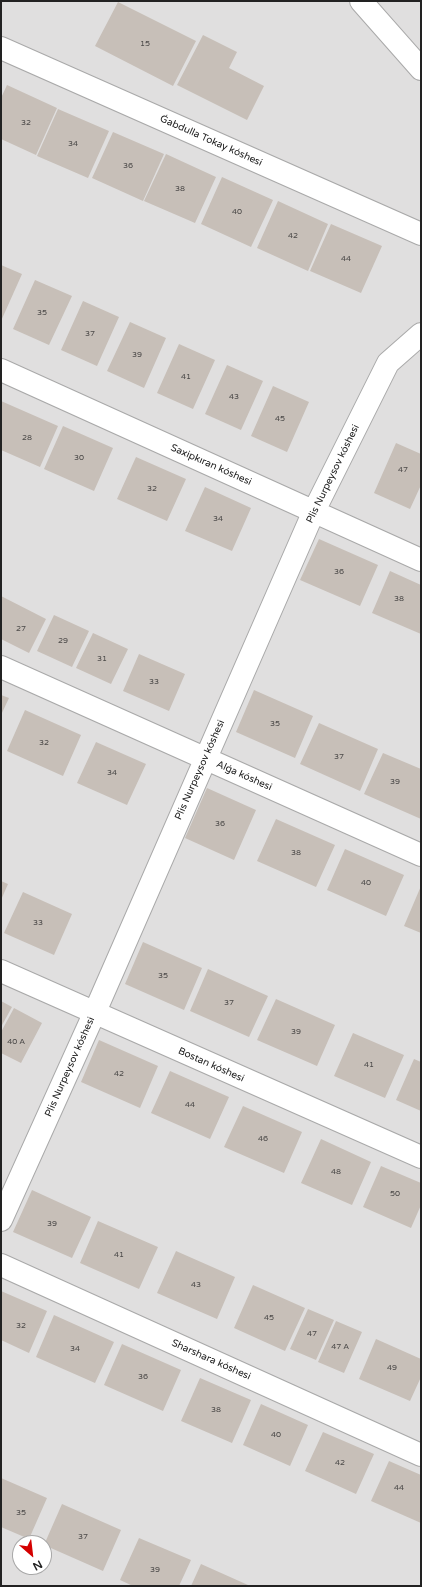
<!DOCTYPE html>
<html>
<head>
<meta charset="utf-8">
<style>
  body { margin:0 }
  #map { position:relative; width:422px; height:1587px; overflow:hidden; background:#f2efe9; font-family:"Varela Round",sans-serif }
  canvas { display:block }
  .frame { position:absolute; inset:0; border:2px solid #222; pointer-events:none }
  .north { position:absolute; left:12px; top:1535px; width:40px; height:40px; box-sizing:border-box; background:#fff; border:1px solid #a7a7a7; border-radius:50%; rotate:152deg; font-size:11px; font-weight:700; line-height:16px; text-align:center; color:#222 }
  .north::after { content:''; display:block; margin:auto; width:14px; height:18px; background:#d40000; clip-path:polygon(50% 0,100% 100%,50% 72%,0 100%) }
</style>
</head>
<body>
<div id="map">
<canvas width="422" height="1587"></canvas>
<div class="frame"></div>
<div class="north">N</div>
</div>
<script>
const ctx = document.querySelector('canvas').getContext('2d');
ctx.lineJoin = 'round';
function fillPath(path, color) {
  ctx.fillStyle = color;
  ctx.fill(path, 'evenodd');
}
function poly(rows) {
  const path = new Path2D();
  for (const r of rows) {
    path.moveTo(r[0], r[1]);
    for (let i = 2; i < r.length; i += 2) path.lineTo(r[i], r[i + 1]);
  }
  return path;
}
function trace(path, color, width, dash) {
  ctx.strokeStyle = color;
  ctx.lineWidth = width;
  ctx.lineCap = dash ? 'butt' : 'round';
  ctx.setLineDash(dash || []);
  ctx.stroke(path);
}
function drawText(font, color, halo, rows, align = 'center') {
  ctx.font = font + ' "Varela Round",sans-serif';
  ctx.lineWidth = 4;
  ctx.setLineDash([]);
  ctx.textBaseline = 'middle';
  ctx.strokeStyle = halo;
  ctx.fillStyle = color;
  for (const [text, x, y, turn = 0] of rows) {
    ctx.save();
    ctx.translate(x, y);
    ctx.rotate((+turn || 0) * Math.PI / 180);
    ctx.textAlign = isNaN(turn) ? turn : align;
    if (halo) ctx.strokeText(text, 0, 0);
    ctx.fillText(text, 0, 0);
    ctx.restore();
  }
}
fillPath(poly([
  [1,1,421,1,421,1586,1,1586],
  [20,1543,44,1543,44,1567,20,1567]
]), '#e0dfdf');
fillPath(poly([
  [118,2,196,41,173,86,95,46],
  [203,35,237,52,229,68,264,86,247,120,177,85],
  [7,85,57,108,36,155,1,139,1,98],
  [58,109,109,131,88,178,37,156],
  [113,132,164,154,143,201,92,178],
  [166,154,216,177,195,223,144,201],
  [222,177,273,200,251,247,201,224],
  [278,201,328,224,308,271,257,248],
  [331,224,382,246,361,293,310,271],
  [1,265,22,274,1,321],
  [35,280,72,296,49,345,13,329],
  [83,301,119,317,97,366,61,350],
  [130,322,166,338,144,388,107,371],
  [179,344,215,360,193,409,157,393],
  [227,365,263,381,241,430,205,414],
  [273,386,309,402,287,452,251,436],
  [1,401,58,426,40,467,1,450],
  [63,426,113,448,94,491,44,469],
  [396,443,421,454,421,485,410,509,374,493],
  [136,457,186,479,167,521,117,499],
  [205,487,251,508,232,551,185,531],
  [319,539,378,565,360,606,300,580],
  [390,571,421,585,421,634,372,613],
  [1,596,46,619,29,653,1,639],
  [54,615,89,631,72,667,37,651],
  [93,633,128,649,111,684,76,668],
  [139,654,185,674,169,711,123,691],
  [254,690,313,716,295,758,236,732],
  [1,695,9,698,1,715],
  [25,710,81,735,63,776,7,751],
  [319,723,378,749,360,791,300,764],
  [96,742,146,764,127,805,77,783],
  [383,753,421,769,421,819,364,794],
  [207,788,256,810,234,860,185,838],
  [276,819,335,845,316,887,257,861],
  [345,849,404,875,386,916,327,890],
  [1,881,8,884,1,900],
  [421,886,421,933,404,926],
  [23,892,72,914,54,955,4,933],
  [143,942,202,968,184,1010,125,984],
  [208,969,268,996,249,1037,190,1011],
  [276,999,335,1025,317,1066,257,1040],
  [1,1001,12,1007,1,1027],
  [14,1008,42,1023,21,1063,1,1053,1,1032],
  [353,1033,404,1055,385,1098,334,1076],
  [99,1040,158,1066,140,1108,81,1082],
  [414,1059,421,1062,421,1111,396,1100],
  [170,1071,229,1097,210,1139,151,1113],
  [243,1106,302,1132,284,1173,224,1147],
  [321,1139,371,1162,352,1205,301,1183],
  [381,1166,421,1183,421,1205,411,1228,363,1207],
  [32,1190,91,1217,72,1258,13,1232],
  [98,1221,158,1247,139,1289,80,1263],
  [176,1251,235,1277,217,1319,157,1293],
  [253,1285,305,1308,285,1351,234,1328],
  [1,1291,47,1311,29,1353,1,1340],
  [308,1309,334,1320,316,1360,290,1349],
  [54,1315,114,1342,95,1383,36,1357],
  [336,1321,362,1332,344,1373,318,1362],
  [376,1339,421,1359,421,1377,410,1401,359,1379],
  [122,1344,181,1370,163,1411,104,1385],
  [200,1378,251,1400,232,1443,181,1421],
  [261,1404,308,1425,290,1466,243,1445],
  [323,1432,374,1454,356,1494,305,1471],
  [389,1461,421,1475,421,1523,371,1501],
  [1,1478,47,1498,29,1539,1,1527],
  [62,1504,121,1530,103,1571,44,1545],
  [139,1538,191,1560,179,1586,133,1586,120,1580],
  [201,1564,248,1585,248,1586,191,1586]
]), '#c7bfb8');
const minor = poly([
  [361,1,421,69],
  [1,48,421,234],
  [1,370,421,560],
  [1,667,421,855],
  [1,971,421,1157],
  [1,1220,94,1014,314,511,388,363,421,334],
  [1,1265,421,1455]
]);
trace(minor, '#a9a9a9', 24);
trace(minor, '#fff', 22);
drawText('8px', '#4b4948', null, [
  ["15",145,44],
  ["32",26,123],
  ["34",73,144],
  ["36",128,166],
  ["38",180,189],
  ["40",237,212],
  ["42",293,236],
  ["44",346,259],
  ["35",42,313],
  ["37",90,334],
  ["39",137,355],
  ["41",186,377],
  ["43",234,397],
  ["45",280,419],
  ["28",27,438],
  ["30",79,458],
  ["47",403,470],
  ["32",152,489],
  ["34",218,519],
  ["36",339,572],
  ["38",399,599],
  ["27",21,629],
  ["29",63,641],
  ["31",102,659],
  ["33",154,682],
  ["35",275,724],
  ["32",44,743],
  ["37",339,757],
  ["34",112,773],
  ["39",395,782],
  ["36",220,824],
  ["38",296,853],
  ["40",366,883],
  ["33",38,923],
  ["35",163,976],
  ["37",229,1003],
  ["39",296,1032],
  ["40 А",16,1042],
  ["41",369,1065],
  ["42",119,1074],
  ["44",190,1105],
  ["46",263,1139],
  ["48",336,1172],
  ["50",395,1194],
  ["39",52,1224],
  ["41",119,1255],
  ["43",196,1285],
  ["45",269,1318],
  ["32",21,1326],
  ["47",312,1334],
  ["47 А",340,1347],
  ["34",75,1349],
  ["49",392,1368],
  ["36",143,1377],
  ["38",216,1410],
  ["40",276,1435],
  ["42",340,1463],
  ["44",399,1488],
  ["35",21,1513],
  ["37",83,1537],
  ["39",155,1570]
]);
drawText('10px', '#222', '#fff', [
  ["Ǵabdulla Tokay kóshesi",211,141,24],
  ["Saxipkıran kóshesi",211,465,24],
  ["Plis Nurpeysov kóshesi",333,474,-64],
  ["Plis Nurpeysov kóshesi",200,770,-66],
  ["Alǵa kóshesi",244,776,24],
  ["Bostan kóshesi",211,1065,24],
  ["Plis Nurpeysov kóshesi",70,1067,-66],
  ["Sharshara kóshesi",211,1360,24]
]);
</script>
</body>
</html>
